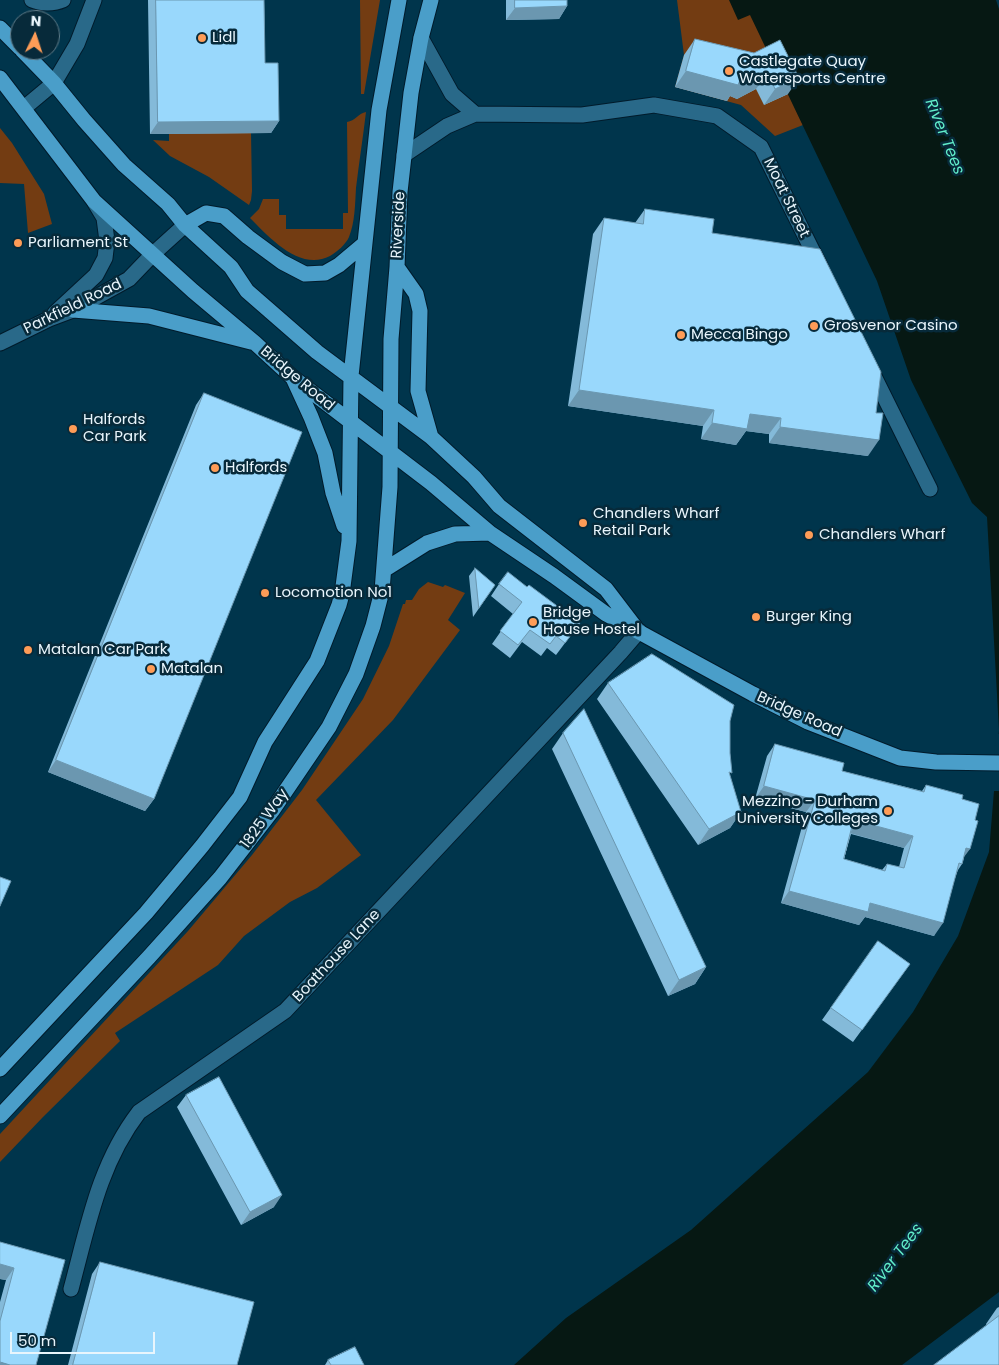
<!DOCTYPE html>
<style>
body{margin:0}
#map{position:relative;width:999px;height:1365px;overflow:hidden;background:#00354c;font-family:Poppins,sans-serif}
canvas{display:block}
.north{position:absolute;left:10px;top:10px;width:50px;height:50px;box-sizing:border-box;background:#072a3a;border:1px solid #617b88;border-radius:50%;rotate:4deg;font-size:14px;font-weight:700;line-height:20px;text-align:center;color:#e8f5fc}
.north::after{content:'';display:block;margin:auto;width:18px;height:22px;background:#fe9c57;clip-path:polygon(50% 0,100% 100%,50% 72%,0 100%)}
.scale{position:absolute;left:10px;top:1332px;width:145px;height:22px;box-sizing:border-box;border:2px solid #e8f5fc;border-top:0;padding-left:6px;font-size:15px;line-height:18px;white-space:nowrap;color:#e8f5fc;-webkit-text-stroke:4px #072a3a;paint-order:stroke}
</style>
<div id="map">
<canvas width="999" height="1365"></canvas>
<div class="north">N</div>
<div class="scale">50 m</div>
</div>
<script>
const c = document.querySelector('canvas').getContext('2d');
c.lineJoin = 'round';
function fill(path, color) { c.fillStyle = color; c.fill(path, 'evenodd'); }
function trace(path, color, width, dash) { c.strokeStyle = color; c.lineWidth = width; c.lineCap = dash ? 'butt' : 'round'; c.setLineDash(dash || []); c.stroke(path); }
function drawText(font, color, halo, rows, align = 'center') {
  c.font = font + ' Poppins,sans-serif'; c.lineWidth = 5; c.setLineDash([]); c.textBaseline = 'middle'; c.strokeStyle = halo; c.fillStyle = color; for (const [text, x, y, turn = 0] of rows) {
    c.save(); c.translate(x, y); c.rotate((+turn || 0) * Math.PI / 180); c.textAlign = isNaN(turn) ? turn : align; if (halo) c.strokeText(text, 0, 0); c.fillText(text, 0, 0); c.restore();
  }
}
fill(new Path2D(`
 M360,0h20l-16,94h-3z
 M677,0h68l58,125 -28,11 -34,-31 -66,-18 9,-32z
 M366,112c-3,25 -7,51 -10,76 -1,17 -1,34 -7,49 -3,7 -12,15 -19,19 -30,16 -61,-19 -80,-38l9,-9 4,-10h16v16h7v14h57v-16h5l-1,-91c8,-1 12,-9 19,-10z
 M0,128l12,15 32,51 8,30 -24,9 -4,-49 -24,-1z
 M251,132l1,59 -1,9 -2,5 -40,-28 -39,-21 -17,-16 16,1v-7z
 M428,582l15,5 2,-2 20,8 -17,27 12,10 -67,90 -77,80 45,55 -44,33 -27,14 -46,34 -26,29 -103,68 5,8 -77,76 -43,45v-28l188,-203 64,-76 50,-65 61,-91 26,-53 14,-42h2l1,-4h6l7,-11z`), '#733c12');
fill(new Path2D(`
 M729,0h267l3,9v721l-12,-213 -15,-14 -61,-123 -34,-99 -127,-266 -12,5z
 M999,730v562l-97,73h-388l52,-47 125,-88 177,-158 45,-60 45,-76 31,-84z`), '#061813');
fill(new Path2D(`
 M996,734h3v57h-8z`), '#00354c');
const street = new Path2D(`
 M32,0c9,4 22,4 31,0
 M421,38l31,56 23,20
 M24,108l30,-25 23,-39 17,-44
 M404,155l43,-29 28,-12 107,1 72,-10 63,11 44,31 59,119
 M871,370l59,119
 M71,1289c17,-63 28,-125 68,-177l146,-101 336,-359 18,-21`);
const secondary = new Path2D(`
 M55,313l41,-38 9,-17 2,-17 -3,-23 -9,-15
 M0,343l49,-24 24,-9 56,-31 24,-25 32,-29`);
const primary = new Path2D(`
 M0,28l20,20
 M22,50l32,33 30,37 40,45 44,39 17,21 46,42 16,24 70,61 114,85 43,40 25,29 107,83 29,38
 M0,78l94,123 99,90 62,52 37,34 139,106 59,50 64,43 52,38 147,80 55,28 92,36 36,4 63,1
 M185,225l21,-12 18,3 24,21 34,25 23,12 20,-1 14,-8 25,-21
 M397,267l19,27 4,17 -2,80 13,46
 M73,310l76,6 102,26
 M294,380l17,37 14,36 8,40 11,33
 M384,570l43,-27 28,-9 35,-1
 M0,1069l146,-156 56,-67 38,-49 25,-55 52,-81 22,-56 3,-11 7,-53 2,-165 28,-266 20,-110
 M0,1116l149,-159 71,-79 52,-67 57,-84 27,-53 17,-48 9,-35 8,-104 1,-148 6,-72 3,-75 11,-99 10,-55 10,-38`);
trace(street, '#001b2b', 17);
trace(secondary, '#001b2b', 17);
trace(primary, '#001b2b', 17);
trace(street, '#296989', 15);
trace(secondary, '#296989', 15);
trace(primary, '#4a9ec9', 15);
fill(new Path2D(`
 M148,0h116l1,63 14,58 -8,12 -121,1z
 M506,0h61v6l-8,13 -53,1z
 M695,39l59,14 34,41 -24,11 -8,-16 -19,10 -7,-3 -3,5 -52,-14 9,-32z
 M645,209l67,24 156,223 -99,-13v-9l-23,-3 -10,14 -35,-6 2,-13 -135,-20 25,-172 11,-16 31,5z
 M204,393l-50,406 -9,12 -97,-39 148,-367z
 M475,568l20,17 -22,32 -4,-41z
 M499,584l72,51 -15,20 -9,-7 -6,8 -19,-14 -12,16 -18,-14 21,-30 -22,-18z
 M608,683l122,38v55l11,36 -11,16 -32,17 -101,-146z
 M563,733l143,234 -11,17 -27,12 -116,-247z
 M775,744l67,27 80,20 4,-6 36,14 2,59 -2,6 -4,6 -24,66 -69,-19 -6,8 -78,-22 25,-91 -51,-13 12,-43zM851,834l53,14 -5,19 -12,-3 -5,6 -38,-11z
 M878,941l32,23 -57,78 -31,-22z
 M186,1095l88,112 -33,18 -64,-118z
 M0,1242l65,18 -65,105v-63l6,-22 -6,-1z
 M100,1262l137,103h-169l24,-91z
 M999,1307v58l-13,-41 11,-16z
 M328,1360l36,5h-39z`), '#84bad9');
fill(new Path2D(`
 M567,6l-8,13 -53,1 9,-12z
 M686,71l82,2 -12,16 -19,10 -7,-3 -3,5 -52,-14z
 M799,78l-11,16 -24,11 11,-16z
 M279,121l-8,12 -121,1 8,-12z
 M579,390l135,20 -11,16 -135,-20z
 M750,414l31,4 -12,16 -23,-3 -10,14 -35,-6 11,-16z
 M780,427l99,13 -11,16 -99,-13z
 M56,760l98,39 -9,12 -97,-39z
 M764,786l51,14 -9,12 -51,-13z
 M741,812l-11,16 -32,17 11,-16z
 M854,820l59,16 -9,12 -58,-16z
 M966,848l4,1 -9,12z
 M789,891l81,12 73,20 -9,13 -69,-19 -6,8 -78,-22z
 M706,967l-11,17 -27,12 11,-16z
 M282,1195l-8,12 -33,18 9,-13z
 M0,1264l14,4 -8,12 -6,-1z
 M0,1362l10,3h-10z`), '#6b97b0');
const building = new Path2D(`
 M156,0h108l1,63h13l1,58 -121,1z
 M515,0h52v6l-52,2z
 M695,39l59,14 26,-13 19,38 -24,11 -7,-16 -19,10 -9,-3 -2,5 -52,-14z
 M645,209l69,10 -2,14 108,16 61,123 -5,41h7l-4,27 -99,-13 1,-9 -31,-4 -3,15 -35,-6 2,-13 -135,-20 25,-172 39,6z
 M204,393l98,39 -148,367 -98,-39z
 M475,568l20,17 -16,23z
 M508,572l19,15 2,-2 51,38 -15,20 -9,-7 -6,8 -20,-14 -12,15 -18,-14 22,-29 -23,-18z
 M652,654l82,51 -4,16v32l2,20 -3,-1 12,40 -32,17 -101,-146z
 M584,709l122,258 -27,13 -116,-247z
 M775,744l69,19 -2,8 82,21 2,-7 37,10 -1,4 17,5 -4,16 3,1 -8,28 -4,-1 -4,16 -3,-1 -16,60 -73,-20 -2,9 -79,-21 26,-91 -51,-14zM854,820l59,16 -9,32 -17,-4 -2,7 -41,-12z
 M0,877l11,4 -11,25z
 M878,941l32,23 -48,66 -31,-22z
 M219,1077l63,118 -32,17 -64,-117z
 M0,1242l65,18 -29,105h-26l-10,-3v-41l14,-53 -14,-4z
 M100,1262l154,40 -17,63h-164z
 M999,1316v49h-65z
 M355,1347l9,18h-33l-3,-5z`);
fill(building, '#99d8fc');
trace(building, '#6b97b0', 1);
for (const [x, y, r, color] of [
 [202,38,5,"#fe9c57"],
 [729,71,5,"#fe9c57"],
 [18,243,5,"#fe9c57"],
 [814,326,5,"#fe9c57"],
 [681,335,5,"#fe9c57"],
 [73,429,5,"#fe9c57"],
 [215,468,5,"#fe9c57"],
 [583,523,5,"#fe9c57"],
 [809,535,5,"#fe9c57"],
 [265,593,5,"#fe9c57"],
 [756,617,5,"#fe9c57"],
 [533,622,5,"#fe9c57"],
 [28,650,5,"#fe9c57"],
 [151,669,5,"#fe9c57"],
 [888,811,5,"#fe9c57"]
]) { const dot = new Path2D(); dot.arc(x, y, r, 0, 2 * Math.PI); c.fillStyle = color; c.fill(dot); trace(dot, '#072a3a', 2); }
drawText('15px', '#e8f5fc', '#072a3a', [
 ["Lidl",212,38],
 ["Castlegate Quay",739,62],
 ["Watersports Centre",739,79],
 ["Parliament St",28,243],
 ["Grosvenor Casino",824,326],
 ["Mecca Bingo",691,335],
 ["Halfords",83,420],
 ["Car Park",83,437],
 ["Halfords",225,468],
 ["Chandlers Wharf",593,514],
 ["Retail Park",593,531],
 ["Chandlers Wharf",819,535],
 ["Locomotion No1",275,593],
 ["Bridge",543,613],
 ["House Hostel",543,630],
 ["Burger King",766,617],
 ["Matalan Car Park",38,650],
 ["Matalan",161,669],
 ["Mezzino - Durham",878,802,"right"],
 ["University Colleges",878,819,"right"]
], 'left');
drawText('15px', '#e8f5fc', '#072a3a', [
 ["Moat Street",786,198,64],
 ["Riverside",399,225,-87],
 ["Parkfield Road",73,307,-26],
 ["Bridge Road",297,379,40],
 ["Bridge Road",799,715,24],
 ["1825 Way",265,819,-54],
 ["Boathouse Lane",337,956,-47]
]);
drawText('italic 16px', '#61edca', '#072a3a', [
 ["River Tees",944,137,68],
 ["River Tees",896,1258,-53]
]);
</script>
